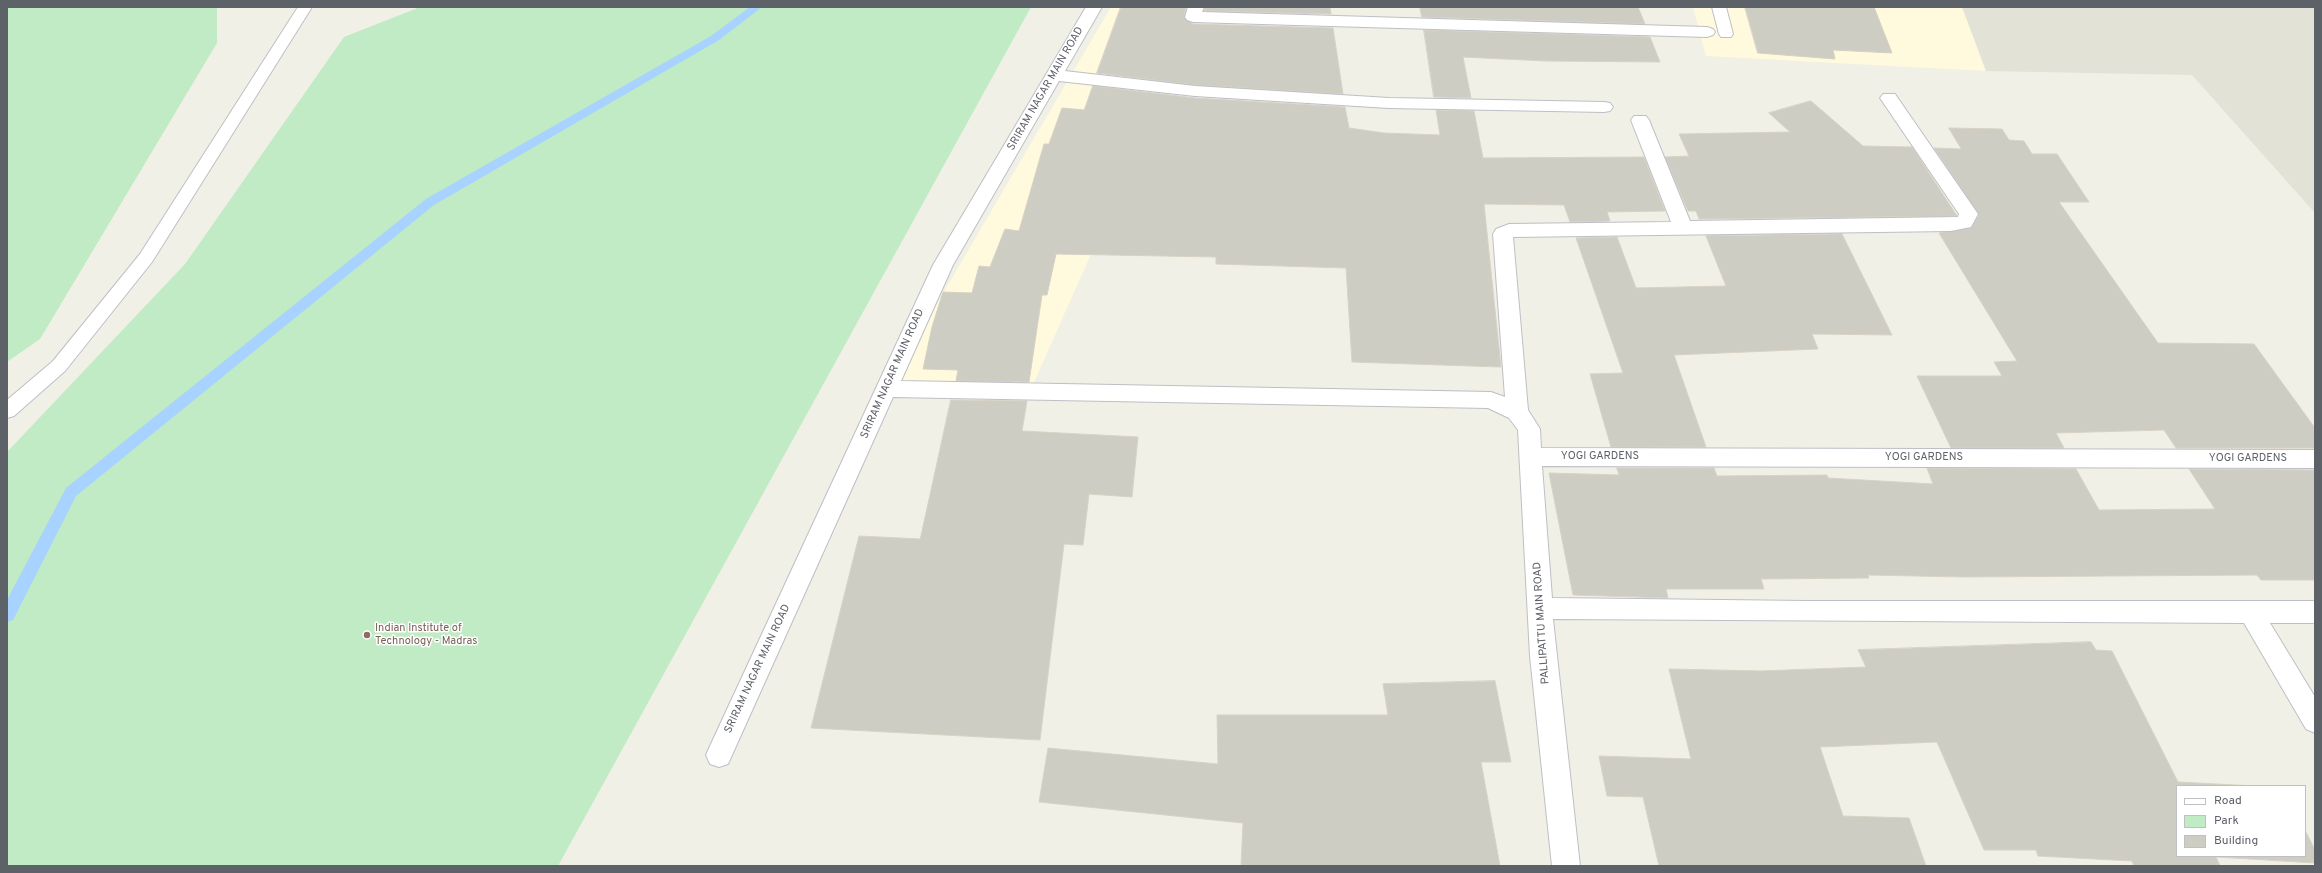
<!DOCTYPE html>
<style>
body{margin:0}
#map{position:relative;width:2322px;height:873px;overflow:hidden;background:#f1f0e6;font-family:Overpass,sans-serif}
canvas{display:block}
.frame{position:absolute;inset:0;border:8px solid #5d6168;pointer-events:none}
.legend{position:absolute;left:2176px;top:785px;width:130px;height:72px;box-sizing:border-box;background:#fff;border:1px solid #bec0c3;margin:0;padding:5px 7px;list-style:none;font-size:12px;color:#5d6168}
.legend li{display:flex;align-items:center;gap:8px;height:20px}
.legend b{width:20px;border:1px solid #bec0c3}
</style>
<div id="map">
<canvas width="2322" height="873"></canvas>
<div class="frame"></div>
<ul class="legend">
<li><b style="height:5px;background:#fff"></b>Road</li>
<li><b style="height:11px;background:#c0ebc4"></b>Park</li>
<li><b style="height:11px;background:#cecdc4"></b>Building</li>
</ul>
</div>
<script>
const c = document.querySelector('canvas').getContext('2d');
c.lineJoin = 'round';
function fill(path, color) { c.fillStyle = color; c.fill(path, 'evenodd'); }
function trace(path, color, width, dash) { c.strokeStyle = color; c.lineWidth = width; c.lineCap = dash ? 'butt' : 'round'; c.setLineDash(dash || []); c.stroke(path); }
function drawText(font, color, halo, rows, align = 'center') {
  c.font = font + ' Overpass,sans-serif'; c.lineWidth = 3; c.setLineDash([]); c.textBaseline = 'middle'; c.strokeStyle = halo; c.fillStyle = color; for (const [text, x, y, turn = 0] of rows) {
    c.save(); c.translate(x, y); c.rotate((+turn || 0) * Math.PI / 180); c.textAlign = isNaN(turn) ? turn : align; if (halo) c.strokeText(text, 0, 0); c.fillText(text, 0, 0); c.restore();
  }
}
fill(new Path2D(`
 M1111,7h90l-171,384 -143,-2z
 M1693,7h269l24,64 -280,-15z`), '#fffadd');
fill(new Path2D(`
 M1962,7h353v206l-123,-138 -206,-4z`), '#e3e2d6');
fill(new Path2D(`
 M7,7h210v36l-177,296 -33,23z
 M420,7h611l-473,859h-551v-414l178,-188 159,-227z`), '#c0ebc4');
fill(new Path2D(`
 M750,7h12l-43,33 -285,165 -358,291 -63,124 -6,2v-22l59,-112 360,-289 285,-163z`), '#a8d2ff');
const building = new Path2D(`
 M1121,7h65l-2,11 9,6 140,4 10,66 -148,-9 -98,-12z
 M1205,7h125l1,7 -127,-3z
 M1420,7h218l7,17 -223,-7z
 M1745,7h129l18,46 -59,-3 2,9 -77,-6z
 M1424,30l226,7 10,25 -114,-1 -83,-4 8,41 -37,-1z
 M1093,86l102,12 150,9 4,21 35,5 56,2 -4,-25 38,1 9,47 161,-1 21,54 -58,1 3,9 -40,1 -6,-17 -80,-1 17,163 -149,-5 -6,-94 -130,-4v-7l-160,-3 -9,41h-5l-13,87 -73,-1 2,-11 -35,-1 9,-42 11,-35 29,1 7,-27 11,1 15,-38 14,2 25,-87h5l13,-36 22,2z
 M1811,101l52,45 49,1 45,69 -258,3 -3,-8h-8l-23,-54 24,-1 -10,-22 111,-2 -21,-19z
 M1949,128l53,1 7,11 15,1 8,13h25l32,48h-30l99,141 96,1 61,84v20h-139l-12,-18 -108,3 8,15h-113l-34,-72h85l-8,-14 23,-1 -78,-128 32,-5 8,-13 -45,-67 27,1z
 M1842,234l50,101 -80,-1 6,15 -144,6 32,92h-95l-21,-73 33,-1 -47,-135 41,-1 19,51 90,-2 -20,-50z
 M951,400l76,1 -5,30 116,6 -6,60 -43,-3 -6,51 -19,-1 -24,196 -229,-12 48,-192 61,3z
 M1617,468h97l3,8 110,-1 1,3 105,6 -6,-16 149,1 23,41 116,-1 -26,-40 126,1v110h-54l-4,-5 -293,2 -96,-2 1,3 -108,1 3,10h-98l2,9 -95,-3 -24,-122 70,2z
 M2091,642l5,8 16,1 66,131 77,4h-78v70h128v-26l10,20v13l-99,-6 4,9h-86l-2,-5 -94,-5 -2,-6h-52l-47,-108 -117,5 23,69 66,2 17,48h-267l-16,-69 -36,-1 -8,-40 92,3 -22,-90 92,2 105,-4 -8,-17z
 M1495,681l16,81h-30l19,104h-259l2,-43 -204,-21 9,-54 170,16 -1,-49h171l-5,-31z`);
fill(building, '#cecdc4');
trace(building, '#d7d2c3', 1);
const service = new Path2D(`
 M298,7h14l-160,255 -87,109 -51,45 -7,2v-18l46,-39 87,-107z
 M1712,7h14l7,27 -2,3h-10l-2,-3z`);
const minor = new Path2D(`
 M1086,7h16l-37,64 130,15 194,12 215,4 6,1 3,4 -3,4 -6,1 -215,-4 -194,-12 -136,-15 -106,184 -52,116 590,11 14,5 -12,-163 3,-5 13,-5 162,-2 -40,-102 3,-4h12l3,4 41,101 268,-4 1,-3 -79,-116 3,-4h12l83,120 -7,13 -20,4 -438,6 15,173 12,19 1,19 774,2v18l-773,-2 10,132 255,3h508v22h-45l45,74v36l-9,-4 -62,-106 -691,-4 27,247h-28l-22,-210 -12,-226 -9,-12 -21,-10 -595,-11 -165,367 -9,3 -9,-3 -4,-9 4,-9 223,-481z
 M1188,7h16l-2,5 505,15 6,2 2,3 -2,3 -6,2 -514,-15 -6,-2 -2,-3z`);
trace(service, '#bdbfc6', 2);
trace(minor, '#bdbfc6', 2);
fill(service, '#fff');
fill(minor, '#fff');
for (const [x, y, r, color] of [
 [367,635,4,"#8d6e63"]
]) { const dot = new Path2D(); dot.arc(x, y, r, 0, 2 * Math.PI); c.fillStyle = color; c.fill(dot); trace(dot, '#fff', 1.5); }
drawText('11px', '#5d6168', '#fff', [
 ["SRIRAM NAGAR MAIN ROAD",1046,89,-60],
 ["SRIRAM NAGAR MAIN ROAD",893,374,-66],
 ["YOGI GARDENS",1600,457],
 ["YOGI GARDENS",1924,458],
 ["YOGI GARDENS",2248,459],
 ["PALLIPATTU MAIN ROAD",1542,623,-94],
 ["SRIRAM NAGAR MAIN ROAD",758,669,-65]
]);
drawText('11px', '#785e54', '#fff', [
 ["Indian Institute of",375,629],
 ["Technology - Madras",375,642]
], 'left');
</script>
